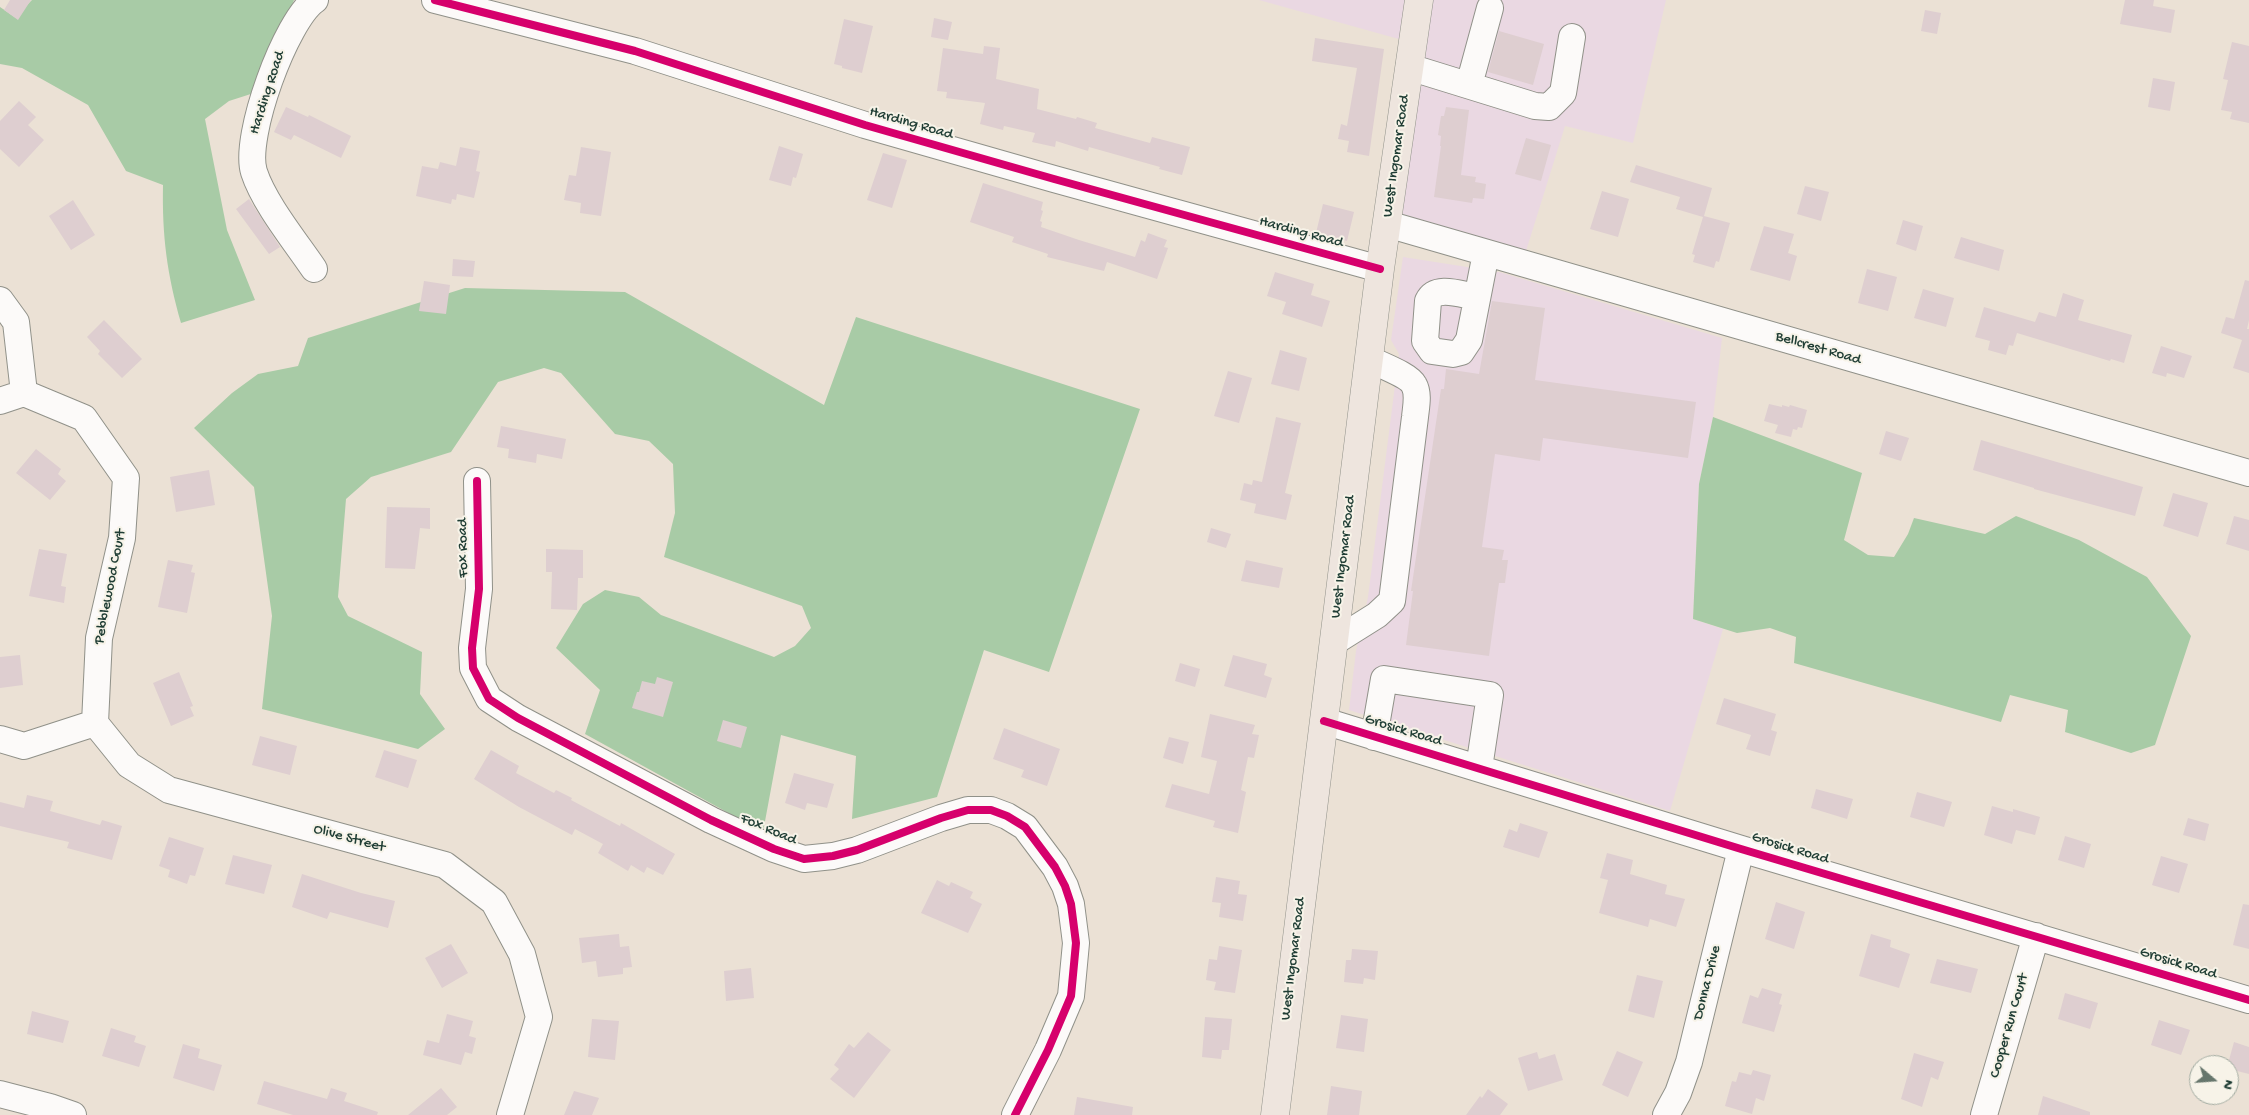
<!DOCTYPE html>
<style>
body{margin:0}
#map{position:relative;width:2249px;height:1115px;overflow:hidden;background:#ebe1d5;font-family:"Gochi Hand",sans-serif}
canvas{display:block}
.north{position:absolute;left:2189px;top:1055px;width:50px;height:50px;box-sizing:border-box;background:#f7f3e8;border:1px solid #a1aaa0;border-radius:50%;rotate:108deg;font-size:14px;font-weight:700;line-height:20px;text-align:center;color:#1f3d34}
.north::after{content:'';display:block;margin:auto;width:18px;height:22px;background:#66766c;clip-path:polygon(50% 0,100% 100%,50% 72%,0 100%)}
</style>
<div id="map">
<canvas width="2249" height="1115"></canvas>
<div class="north">N</div>
</div>
<script>
const c = document.querySelector('canvas').getContext('2d');
c.lineJoin = 'round';
function fill(path, color) { c.fillStyle = color; c.fill(path, 'evenodd'); }
function trace(path, color, width, dash) { c.strokeStyle = color; c.lineWidth = width; c.lineCap = dash ? 'butt' : 'round'; c.setLineDash(dash || []); c.stroke(path); }
function drawText(font, color, halo, rows, align = 'center') {
  c.font = font + ' "Gochi Hand",sans-serif'; c.lineWidth = 4; c.setLineDash([]); c.textBaseline = 'middle'; c.strokeStyle = halo; c.fillStyle = color; for (const [text, x, y, turn = 0] of rows) {
    c.save(); c.translate(x, y); c.rotate((+turn || 0) * Math.PI / 180); c.textAlign = isNaN(turn) ? turn : align; if (halo) c.strokeText(text, 0, 0); c.fillText(text, 0, 0); c.restore();
  }
}
fill(new Path2D(`
 M1259,0h160l-6,43z
 M1432,0h234l-33,143 -68,-17 -39,125 -124,-37z
 M1403,257l96,15 223,66 -9,79 -14,67 -6,135 30,10 -53,182 -321,-101 7,-59 12,-54 31,-243 -8,-14z`), '#ead8e2');
fill(new Path2D(`
 M32,0h262l-37,92 -28,9 -24,18 22,111 28,70 -74,23c-14,-49 -19,-87 -18,-138l-37,-14 -38,-66 -66,-37 -22,-4v-57l15,10z
 M465,288l160,4 199,113 32,-88 284,92 -91,263 -65,-22 -47,147 -85,22 4,-63 -75,-21 -18,97 -178,-98 15,-44 -44,-42 27,-44 22,-14 34,7 22,18 113,42 21,-11 16,-18 -9,-22 -138,-49 11,-44 -2,-49 -24,-23 -34,-7 -54,-61 -17,-5 -46,14 -47,70 -80,25 -25,22 -8,98 10,19 74,36 -2,42 25,35 -27,20 -156,-40 10,-93 -18,-129 -60,-59 38,-35 26,-19 40,-8 10,-28z
 M1713,417l149,56 -18,67 24,15 26,2 14,-23 6,-16 71,16 31,-18 63,24 68,37 44,59 -36,109 -24,8 -66,-21 3,-22 -58,-15 -9,27 -207,-59 2,-26 -26,-9 -33,5 -44,-14 6,-135z`), '#a8cba6');
fill(new Path2D(`
 M10,0h21l-13,20 -14,-10z
 M2125,0h29l-1,6 22,4 -4,23 -51,-9z
 M1925,10l16,3 -4,21 -16,-3z
 M934,18l18,4 -4,18 -17,-3z
 M844,19l29,7 -11,47 -20,-5v-2l-8,-2z
 M1499,31l45,13 -11,41 -45,-13z
 M1315,38l69,11 -15,107 -22,-4 2,-11 -11,-2 3,-15 6,2 10,-58 -45,-7z
 M2232,42l17,4v77l-19,-4 2,-7 -11,-2 7,-30 -5,-1z
 M984,46l16,2 -4,31 43,10 -2,20 39,10 1,-2 20,6 -2,5 55,15 2,-6 38,10 -8,28 -23,-6 1,-2 -71,-20 -1,4 -32,-10 -1,6 -23,-5 3,-9 -31,-7 -1,4 -23,-6 5,-21 -39,-5 1,-6 -10,-1 6,-43 40,6z
 M2153,78l22,4 -5,29 -22,-4z
 M19,101l17,16 -8,8 16,15 -25,27 -19,-18v-28z
 M286,107l22,10 1,-2 42,21 -10,22 -47,-23 -3,5 -17,-8z
 M1446,107l23,3 -8,65 15,2 -1,5 11,2 -2,15 -11,-1 -1,5 -38,-6 7,-51h-1l1,-10 -3,-1 3,-19h3z
 M1526,138l25,7 -10,36 -26,-7z
 M779,146l24,8 -7,24 -3,-1 -2,9 -22,-6z
 M460,147l20,4 -4,20 4,1 -6,26 -17,-4 -1,6 -4,-1 -1,5 -35,-8 6,-30 16,3 2,-7 16,4z
 M581,147l30,5 -10,64 -21,-3 1,-10 -17,-3 5,-25 7,1z
 M883,153l24,7 -15,48 -25,-8z
 M1636,165l76,23 -8,28 26,7 -11,39 -3,-1 -2,7 -21,-6 2,-7 -3,-1 11,-37 -27,-8 4,-12 -50,-15z
 M983,183l60,19 -2,8 2,1 -3,10 2,1 -1,5 38,13 56,17 6,-17 4,2 3,-9 19,7 -3,7 4,1 -11,31 -50,-17 -3,9 -57,-14 1,-3 -36,-12 2,-5 -44,-15z
 M1805,186l24,6 -8,29 -24,-7z
 M1602,191l27,8 -11,38 -28,-8z
 M249,199l31,48 -11,7 -33,-45z
 M73,200l22,35 -24,15 -22,-34z
 M1323,204l31,8 -7,29 -31,-8z
 M1903,220l20,6 -7,25 -20,-7z
 M1764,226l30,8 -6,19 9,3 -7,25 -40,-11z
 M1961,237l43,13 -5,21 -45,-13z
 M453,259l22,2 -2,16 -21,-1z
 M1867,269l30,8 -9,34 -30,-8z
 M1275,272l39,12 -3,11 19,6 -8,26 -40,-13 4,-12 -19,-6z
 M2245,280l4,1v39l-2,9h2v44l-16,-5 9,-28 -21,-7 5,-16 8,2z
 M424,281l26,4 -4,29 -27,-3z
 M1923,289l31,9 -8,29 -32,-9z
 M2063,293l21,7 -6,20 54,15 -8,28 -13,-4 -1,2 -93,-28 -4,13 -4,-1 -3,10 -18,-5 2,-9 -15,-4 9,-30 51,15 4,-10 17,5z
 M1492,301l53,7 -10,72 161,22 -8,56 -145,-20 -3,23 -45,-7 -13,93 22,3 -2,10h6l-3,23h-6l-10,73 -83,-11 7,-54h-2l30,-202h3l2,-20 33,5z
 M104,320l38,39 -20,19 -24,-24 2,-3 -13,-14z
 M2161,346l31,10 -8,22 -17,-5 -1,4 -14,-4z
 M1280,350l27,8 -8,33 -28,-7z
 M1228,371l24,7 -13,45 -25,-7z
 M1769,404l13,3v-2l7,2 1,-2 17,5 -5,18 -4,-1 -1,3 -4,-1 -2,8 -16,-4 3,-8 -14,-4z
 M1276,417l25,6 -16,70 7,2 -6,25 -32,-7 2,-9 -16,-4 4,-17 8,2 1,-5 9,2z
 M501,426l65,13 -4,20 -25,-5 -1,9 -28,-5 1,-9 -12,-2z
 M1886,431l23,7 -8,23 -22,-7z
 M1981,440l162,47 -8,29 -101,-27v-1l-61,-18z
 M36,449l25,20 -3,5 8,7 -16,19 -34,-27z
 M209,470l6,35 -39,7 -6,-35z
 M2173,493l35,10 -10,34 -35,-11z
 M387,507l43,1v21l-10,-1 -5,41 -30,-1z
 M2234,516l15,4v31l-23,-7z
 M1211,528l20,6 -5,14 -19,-6z
 M39,549l28,5 -6,32 5,1 -2,16 -35,-7z
 M546,549l37,1v28h-5l-1,32 -26,-1 1,-37h-6z
 M168,560l25,5 -2,7 4,1 -8,40 -29,-6z
 M1246,560l37,8 -4,20 -38,-7z
 M20,655l3,30 -23,3v-31z
 M1233,655l34,9 -3,11 8,3 -6,20 -42,-12z
 M1180,663l20,6 -5,18 -20,-6z
 M179,672l14,34 -3,1 4,9 -23,10 -18,-43z
 M657,677l16,5 -10,35 -31,-9 5,-16h2l3,-11 13,3z
 M1724,698l52,16 -5,16 6,2 -7,24 -24,-7 5,-14 -35,-11z
 M1210,714l45,11 -3,9 7,1 -5,23 -6,-1 -7,33 5,2 -8,41 -25,-6 2,-6 -50,-14 7,-23 37,10 8,-33 -16,-4z
 M723,720l24,7 -6,21 -24,-7z
 M1004,728l56,21 -13,37 -26,-9 3,-7 -31,-11z
 M260,736l37,10 -7,29 -38,-10z
 M1169,737l20,5 -6,22 -20,-6z
 M384,750l33,10 -9,28 -33,-11z
 M491,750l28,16 -3,7 38,20 2,-3 16,8 -1,2 49,26 1,-3 54,31 -12,21 -16,-8 -3,6 -13,-8 -3,6 -30,-18 5,-9 -28,-15 -3,6 -53,-28 -45,-28z
 M794,773l40,11 -7,24 -20,-5 -2,7 -20,-7z
 M1816,789l37,10 -6,20 -36,-11z
 M1917,792l35,10 -8,25 -34,-10z
 M27,795l26,6 -3,10 50,14 2,-5 20,6 -10,34 -45,-12 2,-6 -69,-16v-24l24,6z
 M1992,806l21,6v-3l27,8 -5,18 -19,-5 -4,14 -28,-9z
 M2188,818l21,6 -4,17 -22,-6z
 M1520,823l28,9 -9,26 -36,-11 6,-18 8,3z
 M2065,836l26,8 -7,24 -26,-8z
 M169,837l35,11 -9,28 -5,-1 -3,9 -19,-7 2,-7 -11,-4z
 M1607,853l26,7 -3,14 37,11 -2,9 20,5 -9,28 -26,-8 -2,8 -49,-14 9,-33 -8,-2z
 M233,855l39,10 -8,29 -39,-10z
 M2161,856l27,8 -9,29 -27,-8z
 M302,874l59,19 34,8 -7,27 -58,-16 -3,7 -35,-12z
 M1216,877l24,4 -2,13 9,1 -4,26 -24,-4 2,-14 -9,-1z
 M937,880l12,6 2,-4 22,10 -3,6 12,6 -14,29 -47,-20z
 M1776,902l29,10 -11,37 -29,-10z
 M2243,904l6,1v44l-16,-4z
 M619,934l1,13 9,-1 3,21 -9,1v6l-25,3 -2,-16 -14,2 -3,-25z
 M1871,934l20,6 -1,7 20,7 -11,34 -40,-12z
 M451,944l17,29 -26,15 -17,-30z
 M1219,946l23,4 -7,43 -21,-3 2,-8 -10,-2 3,-21 8,1z
 M1352,949l26,2 -3,29 -11,-2 -1,6 -19,-2 2,-22h5z
 M1937,959l41,10 -7,24 -41,-10z
 M751,968l3,30 -28,3 -2,-30z
 M1637,975l26,6 -9,37 -26,-7z
 M1762,988l20,6 -3,10 3,1 -8,27 -32,-9 8,-28 8,3z
 M2065,993l33,10 -8,26 -32,-10z
 M32,1011l37,10 -6,22 -36,-9z
 M447,1014l26,7 -4,15 7,2 -4,16 -7,-2 -4,13 -38,-10 4,-15 12,3z
 M1341,1015l27,4 -4,33 -28,-4z
 M1205,1017l27,2 -3,31h-7l-1,9 -19,-2z
 M592,1019l27,2 -4,39 -27,-3z
 M2159,1020l31,10 -9,25 -30,-10z
 M111,1028l25,8 -2,6 12,4 -7,21 -37,-11z
 M868,1032l23,18 -37,48 -24,-19 9,-10 -5,-4 15,-21 5,4z
 M2234,1042l15,5v27l-20,-5v-9z
 M183,1044l17,5 -2,9 24,7 -8,26 -41,-13z
 M1617,1051l26,11 -15,35 -26,-12z
 M1537,1052l2,7 16,-5 8,26 -35,11 -10,-33z
 M1914,1053l30,9 -6,18 -7,-3 -9,30 -21,-8z
 M1753,1070l18,5 -7,26 -8,-3 -4,16 -27,-8 7,-25 4,1 3,-10 12,3z
 M264,1081l63,18 4,-11 16,5 -3,8 34,11 -1,3h-84l-36,-11z
 M1331,1086l31,5 -3,24h-32z
 M441,1088l16,19 -10,8h-39z
 M1488,1089l20,15 -8,11h-34l14,-19 2,2z
 M574,1091l25,7 -7,17h-28z
 M2043,1096l47,16v3h-52z
 M1077,1097l56,10 -1,8h-58z`), '#deced0');
const minor = new Path2D(`
 M435,0l200,51 230,74 189,54 326,90
 M1409,67l126,39 14,1 14,-14 9,-56
 M1469,85l21,-77
 M1387,224l862,249
 M314,269c-19,-28 -50,-66 -60,-97 -11,-35 32,-152 61,-172
 M1477,297c-15,-2 -41,-13 -49,4l-3,40 7,10 21,3 8,-2 8,-12 17,-87
 M0,300l16,22 8,71 60,25 42,60 -4,60 -23,100 -4,85
 M0,401l24,-8
 M477,481l2,108 -7,59 1,20 16,31 29,19 193,102 63,29 30,10 29,-3 24,-6 84,-32 27,-8h23l16,6 18,11 30,40 10,19 6,18 5,39 -5,53 -23,54 -33,65
 M1334,642l43,-27 15,-14 23,-184c1,-10 4,-23 -1,-32 -5,-10 -34,-20 -45,-26
 M1324,721l417,128 508,151
 M1374,737l10,-58 106,16 -11,73
 M0,739l24,7 71,-23 34,42 40,25 276,75 49,37 28,52 17,63 -29,98
 M0,1094l50,13 23,8
 M1666,1115l12,-22 11,-31 52,-213
 M1984,1115l52,-179`);
const major = new Path2D(`
 M1275,1115l105,-846 39,-269`);
trace(minor, '#909189', 28);
trace(major, '#909189', 29);
trace(minor, '#fcfaf9', 26);
trace(major, '#eee5de', 28);
trace(new Path2D(`
 M435,0l200,51 230,74 189,54 326,90
 M477,481l2,108 -7,59 1,20 16,31 29,19 193,102 63,29 30,10 29,-3 24,-6 84,-32 27,-8h23l16,6 18,11 30,40 10,19 6,18 5,39 -5,53 -23,54 -33,65
 M1324,721l417,128 508,151`), '#d6006c', 8);
drawText('15px', '#1f3d34', '#f7f3e8', [
 ["Harding Road",268,93,-72],
 ["Harding Road",911,124,16],
 ["West Ingomar Road",1397,156,-82],
 ["Harding Road",1301,233,15],
 ["Bellcrest Road",1818,349,16],
 ["Fox Road",464,548,-91],
 ["West Ingomar Road",1344,557,-83],
 ["Pebblewood Court",111,587,-79],
 ["Grosick Road",1403,731,17],
 ["Fox Road",768,830,23],
 ["Olive Street",349,839,15],
 ["Grosick Road",1790,849,17],
 ["West Ingomar Road",1294,959,-83],
 ["Grosick Road",2178,964,17],
 ["Donna Drive",1708,983,-76],
 ["Cooper Run Court",2010,1026,-74]
]);
</script>
